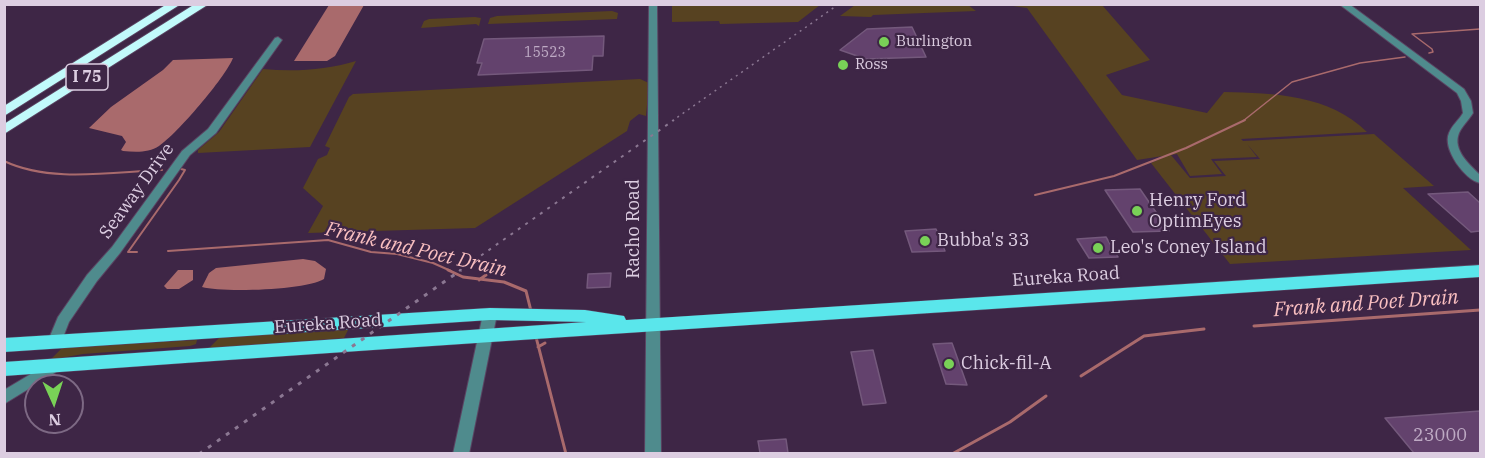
<!DOCTYPE html>
<style>
body{margin:0}
#map{position:relative;width:1485px;height:458px;overflow:hidden;background:#3e2646;font-family:"IBM Plex Serif",serif}
canvas{display:block}
.frame{position:absolute;inset:0;border:6px solid #dccde1;pointer-events:none}
.north{position:absolute;left:24px;top:374px;width:60px;height:60px;box-sizing:border-box;background:#3e2646;border:2px solid #7d6984;border-radius:50%;rotate:177deg;font-size:16px;font-weight:700;line-height:24px;text-align:center;color:#dccde1}
.north::after{content:'';display:block;margin:auto;width:21px;height:27px;background:#79d157;clip-path:polygon(50% 0,100% 100%,50% 72%,0 100%)}
</style>
<div id="map">
<canvas width="1485" height="458"></canvas>
<div class="frame"></div>
<div class="north">N</div>
</div>
<script>
const c = document.querySelector('canvas').getContext('2d');
c.lineJoin = 'round';
function fill(path, color) { c.fillStyle = color; c.fill(path, 'evenodd'); }
function trace(path, color, width, dash) { c.strokeStyle = color; c.lineWidth = width; c.lineCap = dash ? 'butt' : 'round'; c.setLineDash(dash || []); c.stroke(path); }
function drawText(font, color, halo, rows, align = 'center') {
  c.font = font + ' "IBM Plex Serif",serif'; c.lineWidth = 4.5; c.setLineDash([]); c.textBaseline = 'middle'; c.strokeStyle = halo; c.fillStyle = color; for (const [text, x, y, turn = 0] of rows) {
    c.save(); c.translate(x, y); c.rotate((+turn || 0) * Math.PI / 180); c.textAlign = isNaN(turn) ? turn : align; if (halo) c.strokeText(text, 0, 0); c.fillText(text, 0, 0); c.restore();
  }
}
fill(new Path2D(`
 M672,5v-1l148,1 -22,17 -78,2 -1,-3 -47,1z
 M855,5h113l8,6 -103,4 -2,2 -31,-1z
 M1006,5h96l48,55 -44,15 16,20 85,18 17,-21c50,1 106,3 143,40l-126,7 2,2 131,-7 60,52 -31,2 68,62 -241,14 -79,-101 18,-8 -32,5 -110,-152zM1247,144l13,15 -46,2 12,15 -36,2 -19,-23 6,-1 13,22 32,-2 -11,-15 46,-2z
 M612,11l6,2 -1,6 -129,5 2,-6 7,-2z
 M475,17l6,1 -2,8 -3,-2 -55,4 3,-7 5,-2z
 M356,61l-46,86 -112,6v-3l21,-18 44,-63c32,3 63,1 93,-8z
 M640,79l9,4 -3,33 -7,-2 -9,7 -3,10 -152,97 -167,5 15,-27 -20,-18 15,-29 9,-4 3,-7 -5,-2 24,-49 4,-3z
 M349,328l-5,10 -135,10 11,-11z
 M197,340l-1,4 -6,2 -107,8 -33,6 12,-12z`), '#574221');
fill(new Path2D(`
 M329,5h35l-29,51 -8,5h-33z
 M233,58c-8,20 -56,76 -74,88 -10,7 -24,6 -36,5l-2,-1 5,-8 -4,-6 -33,-8 22,-21 52,-37 10,-10z
 M303,259l12,2 11,8 -2,10c-17,11 -101,14 -122,8l7,-14 7,-5z
 M178,270h15v10l-14,9h-12l-3,-3z`), '#a96a6c');
trace(new Path2D(`
 M1429,53l4,-1 -1,-3 -20,-15 68,-5
 M1243,121l49,-39 68,-19 45,-6`), '#a96a6c', 1.5);
trace(new Path2D(`
 M4,161c46,22 107,11 158,9
 M1035,195l79,-19 72,-28 59,-28
 M168,251l160,-11 43,12 26,2 36,9 18,8
 M137,252h-9l51,-72 6,-10 -4,-1`), '#a96a6c', 2);
trace(new Path2D(`
 M448,270l15,7 41,5 22,9 5,20
 M479,280l7,-5
 M1254,326l226,-16
 M536,337l30,117
 M538,347l7,-4
 M1081,376l63,-40 60,-7
 M952,454l58,-32 36,-26`), '#a96a6c', 3);
const building = new Path2D(`
 M912,27l14,30 -60,2 -26,-9 27,-21z
 M604,36l-1,20h-10l-1,14 -114,5 4,-12h-5l7,-24z
 M1140,189l29,42 -36,1 -28,-42z
 M1468,192l12,11v28l-9,1 -43,-38z
 M936,229l9,22 -33,1 -7,-21z
 M1106,237l12,20 -29,1 -12,-19z
 M611,273l-1,14 -23,1 1,-14z
 M952,343l15,42 -21,-1 -13,-40z
 M873,350l13,53 -23,2 -12,-53z
 M1480,411v42h-66l-29,-35z
 M786,439l2,14h-28l-2,-12z`);
fill(building, '#63426d');
trace(building, '#74597c', 1.5);
const minor = new Path2D(`
 M649,4h8l4,450h-16z
 M1339,4h10l115,85 7,12 2,12c-4,7 -11,13 -14,20 -7,17 11,32 21,42v8c-15,-3 -38,-34 -31,-50 3,-8 10,-13 14,-20l-2,-12 -4,-8z
 M278,37l4,3 -66,93 -26,22 -70,98 -23,28 -28,41 -9,23 -5,1 -5,-1 -2,-4 10,-24 29,-42 25,-28 70,-96 26,-22 67,-91z
 M490,309l5,2 2,3 -28,140h-16l30,-140 2,-3z
 M56,359l5,2 2,4 -2,4 -57,35v-14z`);
const major = new Path2D(`
 M1480,265v12c-492,33 -984,63 -1476,99v-14l582,-40 -96,-2 -486,32v-14l486,-30 95,2 39,6 2,4z`);
const highway = new Path2D(`
 M167,4h14l-177,112v-10z
 M195,4h14l-205,130v-10z`);
trace(minor, '#5a4462', 2);
trace(major, '#5a4462', 1);
trace(highway, '#5a4462', 2);
fill(minor, '#4f8b8d');
fill(major, '#5ae6eb');
fill(highway, '#c2fafb');
trace(new Path2D(`
 M672,121l167,-117`), '#8b7792', 1.5, [2, 4.5]);
trace(new Path2D(`
 M459,271l215,-151`), '#8b7792', 2, [3, 6]);
trace(new Path2D(`
 M199,454l262,-184`), '#8b7792', 3, [4, 7]);
for (const [x, y, r, color] of [
 [884,42,6,"#79d157"],
 [843,65,6,"#79d157"],
 [1137,211,6,"#79d157"],
 [925,241,6,"#79d157"],
 [1098,248,6,"#79d157"],
 [949,364,6,"#79d157"]
]) { const dot = new Path2D(); dot.arc(x, y, r, 0, 2 * Math.PI); c.fillStyle = color; c.fill(dot); trace(dot, '#3e2646', 2); }
drawText('14px', '#beaac4', null, [
 ["15523",545,53]
]);
drawText('15px', '#dccde1', '#3e2646', [
 ["Burlington",896,42],
 ["Ross",855,65]
], 'left');
for (const [x, y, w] of [
 [87,77,42]
]) { const box = new Path2D(); box.roundRect(x - w / 2, y - 13, w, 26, 4.5); c.fillStyle = '#3e2646'; c.fill(box); trace(box, '#dccde1', 1.5); }
drawText('bold 16px', '#dccde1', null, [
 ["I 75",87,77]
]);
drawText('18px', '#dccde1', '#3e2646', [
 ["Seaway Drive",137,191,-54],
 ["Racho Road",634,229,-90],
 ["Eureka Road",1066,277,-4],
 ["Eureka Road",328,324,-4]
]);
drawText('18px', '#dccde1', '#3e2646', [
 ["Henry Ford",1149,201],
 ["OptimEyes",1149,222],
 ["Bubba's 33",937,241],
 ["Leo's Coney Island",1110,248],
 ["Chick-fil-A",961,364]
], 'left');
drawText('18px', '#beaac4', null, [
 ["23000",1440,436]
]);
drawText('italic 20px', '#f9bfc0', '#3e2646', [
 ["Frank and Poet Drain",416,250,13],
 ["Frank and Poet Drain",1366,304,-4]
]);
</script>
